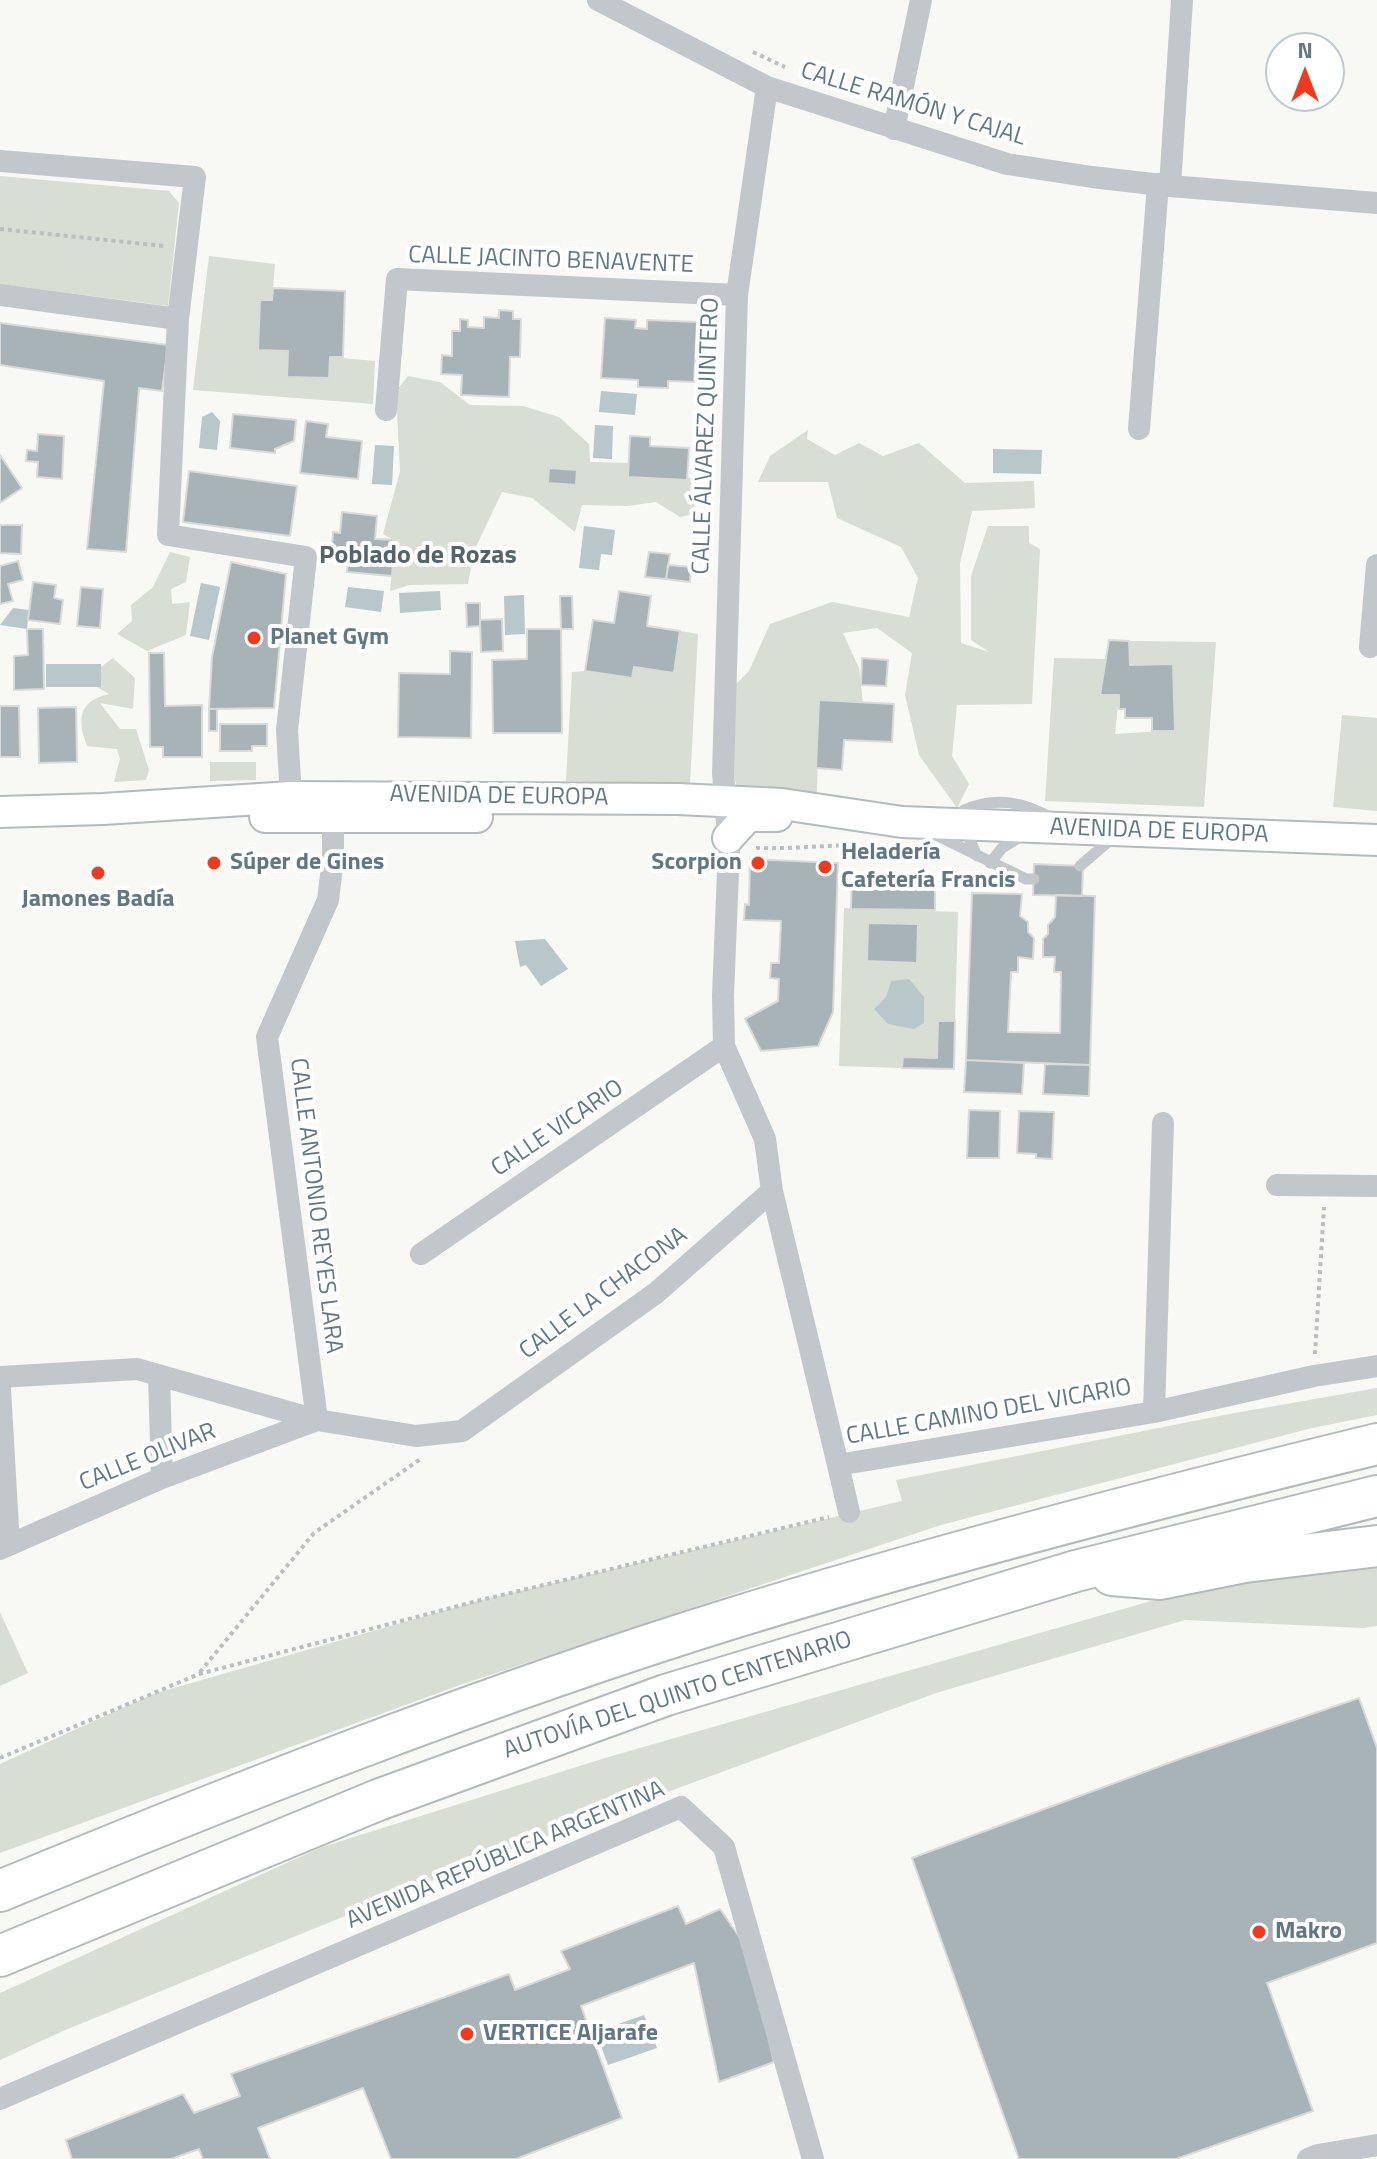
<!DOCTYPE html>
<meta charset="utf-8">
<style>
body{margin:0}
#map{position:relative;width:1377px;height:2159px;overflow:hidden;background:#f8f8f5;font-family:"Titillium Web",sans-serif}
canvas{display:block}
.north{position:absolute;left:1265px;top:32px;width:80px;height:80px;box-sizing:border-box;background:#fff;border:2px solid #c0c9cd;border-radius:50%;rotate:0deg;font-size:22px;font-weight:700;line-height:32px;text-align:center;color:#617782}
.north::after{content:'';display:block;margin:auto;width:28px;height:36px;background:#ef3a1f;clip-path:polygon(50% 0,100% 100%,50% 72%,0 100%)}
</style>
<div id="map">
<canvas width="1377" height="2159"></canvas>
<div class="north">N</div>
</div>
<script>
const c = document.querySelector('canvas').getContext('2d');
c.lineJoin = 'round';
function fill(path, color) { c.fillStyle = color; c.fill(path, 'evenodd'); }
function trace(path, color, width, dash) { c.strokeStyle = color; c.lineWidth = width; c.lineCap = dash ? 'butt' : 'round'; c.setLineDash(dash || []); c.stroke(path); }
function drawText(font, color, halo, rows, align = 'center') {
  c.font = font + ' "Titillium Web",sans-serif'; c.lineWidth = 8; c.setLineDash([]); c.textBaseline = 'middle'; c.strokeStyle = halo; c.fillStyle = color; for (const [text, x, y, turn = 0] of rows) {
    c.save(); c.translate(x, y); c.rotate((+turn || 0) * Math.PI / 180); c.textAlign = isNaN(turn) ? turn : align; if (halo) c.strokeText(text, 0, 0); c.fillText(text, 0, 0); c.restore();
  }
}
fill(new Path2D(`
 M0,176l169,15 10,12 -11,103 -168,-22z
 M209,256l66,8 -3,36 -12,1 -2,48 30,2 -1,26 42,1 1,-21 45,4 -2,43 -180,-14z
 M408,376l32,6 30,23 53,1 36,11 30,27 1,18 39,1 -1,14 68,1 -2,36 -14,3 -24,-15 -28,4 -46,-1 -7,27 -43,-34 -30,-6 -28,59 -6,33 -58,1 -20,6 5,-50 -12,-7 17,-63 -4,-80z
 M808,430l-1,9 28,16 24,-12 24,13 36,-13 46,40 69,-2 1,27 -63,3 -12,53 1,79 28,9 -18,-12v-64l17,-50h41v17l11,6 -8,155 -75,1 -5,51 17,28 -12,24 -38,-53 -14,-60 7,-42 -35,-25 -34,5 16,35 4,36 -44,-3 -2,91 -46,6 -34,-10 -20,-85 32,-32 21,-47 62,-22 77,15 9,-39 -17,-31 -64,-29 -9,-36h-70l12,-26z
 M170,552l20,5 -4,25 -15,7 1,15 18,-2 -4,33 -39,16 -30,-17 15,-13 -1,-16 22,-18z
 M680,631l18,3 -8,150 -124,-3 6,-109 13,-1 47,7 2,-11 40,6z
 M1129,641l87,1 -12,165 -159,-6 9,-143 52,1 13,36 -4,39 60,-4 -2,-66 -43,1z
 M113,658l22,20 -2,31 -33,-6 20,26h16l13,41 -3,10 -32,2 6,-23 -3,-10 -30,-3c-10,-26 -9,-45 22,-52l-12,-7 4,-20z
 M1342,715l35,3v93l-44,-4z
 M210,762h46v18l-46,1z
 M844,908l114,4 -3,109h-17l-1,37 -34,-1 -1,11 -63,-2z
 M1377,1388v27l-65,13 -371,97 -478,159 -463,169v-89l153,-70 328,-94 421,-99 -6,-21 328,-65z
 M1377,1536v90l-14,2 -178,-8 -249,73 -461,170 -412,168 -63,29v-67l322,-146 283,-89z
 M0,1612l28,61 -28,13z`), '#d8ded4');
fill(new Path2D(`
 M601,391l36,3 -2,21 -36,-3z
 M212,412l8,9 -3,29 -18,-2 3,-31z
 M595,425l18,1 -1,33 -19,-1z
 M375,445l19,1 -2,39 -20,-1z
 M993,449l49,1 -1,24 -48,-1z
 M584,526l31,4 -3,25 -11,-1 -2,16 -20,-2z
 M201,583l19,4 -11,53 -19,-4z
 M348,587l36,4 -3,21 -36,-5z
 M440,591l1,19 -41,3 -1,-20z
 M524,595l1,39 -20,1 -1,-39z
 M13,608l16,2 -2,19 -27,-4z
 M46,664h55v23h-55z
 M545,939l23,30 -27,17 -15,-21 -6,2 -5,-26z
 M909,979l15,18v26l-10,6 -26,-5 -14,-15 12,-12 5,-16z
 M644,2015l13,33 -49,17 -12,-33z`), '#b7c7ca');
const building = new Path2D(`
 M273,288l72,3 -2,66h-13l-1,21 -42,-1 1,-26 -30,-1 2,-50h12z
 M499,310l14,1v8h8l-1,38h-10l-1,40 -48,-2 1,-20 -21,-1 1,-19 10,1v-25h8v-12l8,1v7l16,1v-11l15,1z
 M605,318l31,2 -1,8 12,1v-9l50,2 -3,60 -26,-1v7l-30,-1v-7l-37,-2z
 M0,323l168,22 -6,46 -23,-3 -13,164 -39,-3 17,-168 -104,-16z
 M233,414l63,6 -2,21 -19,8v4l-45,-5z
 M306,421l22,3 -2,13 36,4 -4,38 -58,-6z
 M38,434l26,2 -2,43 -25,-2 1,-15 -12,-1 1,-11 10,1z
 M630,436l20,1v9l39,2 -2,32 -59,-3z
 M0,455l22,33 -22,15z
 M549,468l28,2 -1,15 -28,-2z
 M189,471l108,15 -7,50 -107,-14z
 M342,512l35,4 -2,23 20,1 -3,36 -45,-4 1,-13 -17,-1 2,-26 7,1z
 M0,525h22l-1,29 -21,-1z
 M649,552l21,2 -4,25 -21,-2z
 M18,561l5,19 -15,4 5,17 -13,3v-38z
 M231,562l55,12 -12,134 -65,1 3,-52z
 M668,565l23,2 -1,15 -24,-3z
 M33,582l23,3 -2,13 9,2 -3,24 -32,-4z
 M81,587l22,2 -3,39 -23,-2z
 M619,591l32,5 -4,30 33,5 -6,42 -40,-6 -2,11 -47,-7 8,-51 21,3z
 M560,596h12l1,33h-12z
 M466,603h14v23l-13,1z
 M502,619l1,32 -22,1 -1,-32z
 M27,629h16l1,60 -30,1v-34l14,-1z
 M527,629h34l1,104h-69l-1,-73 35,-1z
 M1109,640l20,1 1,24 43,-1 2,67h-23v-13h-27v-9h-6v-14h-19z
 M450,651l22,1 -1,86 -73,-1 1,-64 51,1z
 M149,653h15l1,53 37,-1v52h-39v-10h-13z
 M862,658l26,2 -2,26 -25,-1z
 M819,700l75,4 -2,38 -48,-2 -2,30 -26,-2z
 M0,706h19l1,51h-20z
 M76,707l1,55 -38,1 -1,-55z
 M209,709h8v22h-8z
 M220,724h47v22h-15v5h-32z
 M750,859l88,4 -5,149 -15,34 -57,5 -16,-32 33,-18 1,-22 -9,-1 1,-15h8l2,-42 -37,-1 1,-16 4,1z
 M1034,864l49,2 -1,30 -49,-1z
 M852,874l83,1v35l-84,-1z
 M972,893l50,1 -2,22 8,6v10l6,6 -1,21 -15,-2v15h-7l-3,60 52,1 1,-61h-7l1,-15h-12v-18l5,-5v-9l7,-8 1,-22 39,1 -5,169 -124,-5z
 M868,923l50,1 -1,39 -50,-2z
 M938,1021h17l-1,48 -52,-1 1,-11 34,1z
 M966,1060l58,3 -2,31 -58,-2z
 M1045,1064l45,1 -1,31 -46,-2z
 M969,1110l31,1 -1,47h-32z
 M1019,1111l35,1 -2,47 -16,-1v-4l-19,-1z
 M1359,1698l18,50v195l-110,40 46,128 -137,48h-157l-107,-301 273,-101z
 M678,1906l8,18 34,-15 27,39 27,114 -55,20 -25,-119 -113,43 41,112 -106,41h-125l-28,-71 -105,40 12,31h-67l-4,-10 -28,10h-99l-6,-19 117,-46 11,19 46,-17 -9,-22 278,-100 6,16 55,-21 -9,-18z`);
fill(building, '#a7b3b7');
trace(building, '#dadad7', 2);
const secondary = new Path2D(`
 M0,812l103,-3 188,-12 387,2 104,5 120,18 475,18
 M265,817h212
 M728,838l20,-22h29`);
const motorway = new Path2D(`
 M1112,1575l48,4 85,-17 132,-16
 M0,1891c240,-99 482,-195 730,-272 213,-66 430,-122 647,-175
 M0,1956l378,-156 288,-105 410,-124 301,-75`);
trace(secondary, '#b3bbbf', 34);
trace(motorway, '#b4babc', 44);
trace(new Path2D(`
 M753,52l32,15
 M0,229l164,17
 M758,846v2c36,1 69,-3 104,-3
 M1315,1354l9,-147
 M200,1672l114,-139 108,-75
 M0,1758l199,-84 282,-74 348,-83`), '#bbbfc1', 4, [4, 4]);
trace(new Path2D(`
 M932,833l94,46h8
 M977,856l-14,-32 1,-14c33,-14 59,-8 90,9
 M990,863l12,-15 21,-13
 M1080,866l36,-31`), '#c1c7ca', 11);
trace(new Path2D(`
 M598,0l169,87 240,77 85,13 78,9 207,17
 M767,87l-30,208 -14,478 6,74 -6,149 1,50 41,93 7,52 66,274 316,-53 160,-36 63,-10
 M894,129l27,-129
 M0,161l195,16 -17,142 -10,216 138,22 -19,173 4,67
 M1170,186l12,-186
 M0,295l178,24
 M386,410l11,-131 340,16
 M1139,429l19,-245
 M1370,647l7,-82
 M1277,1185l100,1
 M421,1254l303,-208
 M159,1375l3,103
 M0,1377l137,-8 180,51 99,16 46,-5 194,-138 116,-102
 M0,1389l9,156
 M1154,1412l9,-289
 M317,1420l-50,-383 61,-137 5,-41v-40
 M838,1465l11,47
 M0,1549l162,-71 155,-58
 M0,2099l681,-292 43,40 89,312
 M1308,2159l10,-4 59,-10`), '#c1c7ca', 22);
trace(secondary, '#fff', 30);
trace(motorway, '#fff', 40);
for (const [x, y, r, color] of [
 [254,638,8,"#ef3a1f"],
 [214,863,8,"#ef3a1f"],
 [758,863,8,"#ef3a1f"],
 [825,867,8,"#ef3a1f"],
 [98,873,8,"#ef3a1f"],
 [1259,1932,8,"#ef3a1f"],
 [467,2034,8,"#ef3a1f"]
]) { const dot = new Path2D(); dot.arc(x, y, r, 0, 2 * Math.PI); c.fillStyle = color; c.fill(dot); trace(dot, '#fff', 3); }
drawText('24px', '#617782', '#fff', [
 ["CALLE RAMÓN Y CAJAL",913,105,17],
 ["CALLE JACINTO BENAVENTE",551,261,2],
 ["CALLE ÁLVAREZ QUINTERO",707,436,-88],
 ["AVENIDA DE EUROPA",499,797,1],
 ["AVENIDA DE EUROPA",1159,832,2],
 ["CALLE VICARIO",558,1129,-34],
 ["CALLE ANTONIO REYES LARA",315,1206,83],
 ["CALLE LA CHACONA",604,1294,-37],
 ["CALLE CAMINO DEL VICARIO",989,1413,-10],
 ["CALLE OLIVAR",148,1458,-22],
 ["AUTOVÍA DEL QUINTO CENTENARIO",678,1696,-18],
 ["AVENIDA REPÚBLICA ARGENTINA",506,1856,-23]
]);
drawText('bold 24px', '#617782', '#fff', [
 ["Planet Gym",270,638],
 ["Heladería",841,853],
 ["Cafetería Francis",841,881],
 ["Súper de Gines",230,863],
 ["Scorpion",742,863,"right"],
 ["Jamones Badía",98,900,"center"],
 ["Makro",1275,1932],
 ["VERTICE Aljarafe",483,2034]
], 'left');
drawText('bold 26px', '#54646d', '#fff', [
 ["Poblado de Rozas",418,557]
]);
</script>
